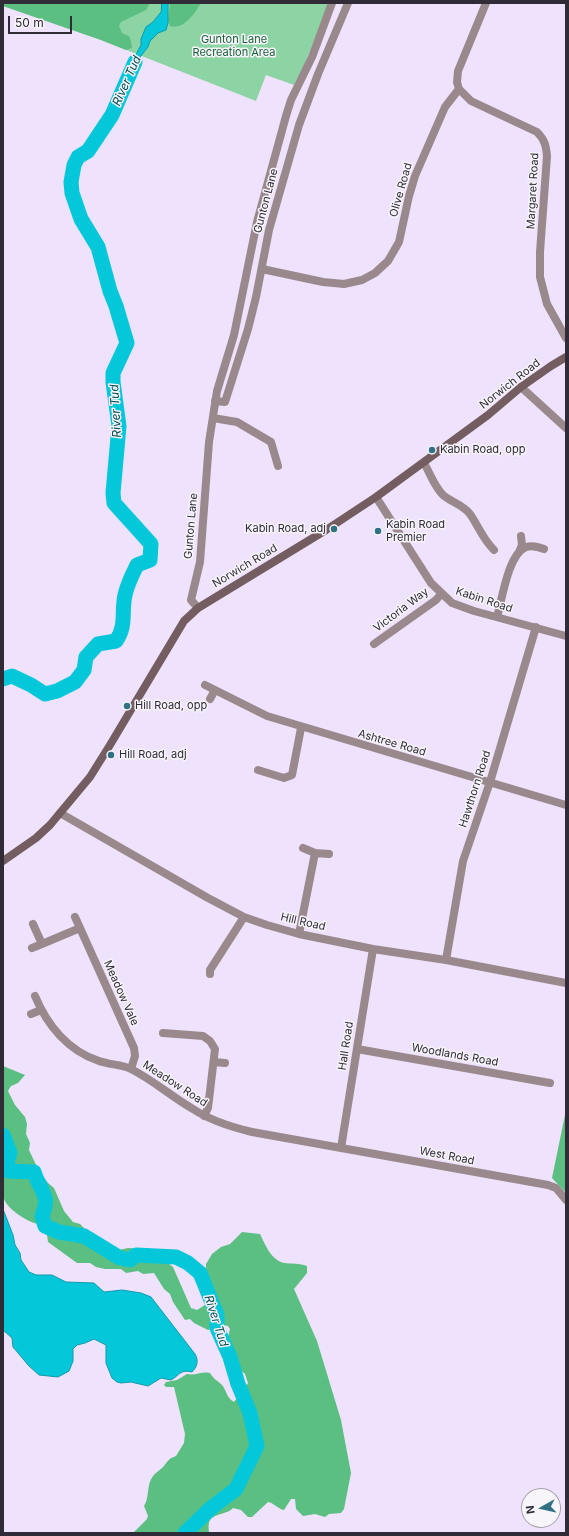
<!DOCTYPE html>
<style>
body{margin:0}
#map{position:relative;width:569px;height:1536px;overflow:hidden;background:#eee2fc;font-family:Inter,sans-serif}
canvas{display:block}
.frame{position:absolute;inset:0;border:4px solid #302b37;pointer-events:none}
.north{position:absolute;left:521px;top:1488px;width:40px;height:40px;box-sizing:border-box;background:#f7f4fa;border:1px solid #a7a4ac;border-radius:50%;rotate:262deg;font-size:11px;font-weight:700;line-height:16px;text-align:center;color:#302b37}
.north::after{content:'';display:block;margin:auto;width:14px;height:18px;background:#307284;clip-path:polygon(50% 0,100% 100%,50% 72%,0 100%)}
.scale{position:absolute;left:8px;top:16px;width:64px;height:18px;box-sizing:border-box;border:2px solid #302b37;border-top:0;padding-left:5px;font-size:12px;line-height:14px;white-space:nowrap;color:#302b37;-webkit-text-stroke:3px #f7f4fa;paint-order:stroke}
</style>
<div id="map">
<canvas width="569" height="1536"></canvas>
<div class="frame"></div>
<div class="north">N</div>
<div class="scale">50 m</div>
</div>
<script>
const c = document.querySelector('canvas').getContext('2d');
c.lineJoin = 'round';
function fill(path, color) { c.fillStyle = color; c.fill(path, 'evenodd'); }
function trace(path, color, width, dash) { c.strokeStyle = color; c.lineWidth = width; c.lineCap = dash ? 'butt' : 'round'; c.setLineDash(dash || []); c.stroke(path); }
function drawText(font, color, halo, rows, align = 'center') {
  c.font = font + ' Inter,sans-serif'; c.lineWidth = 3; c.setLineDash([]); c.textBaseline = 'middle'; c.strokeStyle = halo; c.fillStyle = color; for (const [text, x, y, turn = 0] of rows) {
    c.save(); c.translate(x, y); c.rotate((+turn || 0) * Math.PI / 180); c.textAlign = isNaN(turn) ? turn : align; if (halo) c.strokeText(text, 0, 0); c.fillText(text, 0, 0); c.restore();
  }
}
fill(new Path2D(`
 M3,3h326l-24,60 -11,22 -28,-10 -10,26 -155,-61 -98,-34z`), '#8dd4a4');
fill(new Path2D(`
 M3,3h147l-4,7 -25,12 -2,4 3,7 7,3 2,5 1,7 -6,2 -25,-10 -98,-34z
 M170,3h31c-6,10 -17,27 -31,23l-2,-5z
 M3,1066l22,9 -7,8 -7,3 -3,5 7,14 10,12 2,7 -1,10 4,9 -1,7 10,21 9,12 6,5 10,23 9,11 7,2 7,7 8,15 11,7 22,-5 13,1 7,-1 25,19 18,41 6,2 8,-5 1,-41 6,-10 9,-7 9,-3 12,-12 18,2c5,10 11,26 24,29 8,1 15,0 23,3v7l-13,16 23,52 24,79 10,53 -7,36 -3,4 -12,1 -4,3 -10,-3 -12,2 -7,-7 -1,-10h-4l-7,11c-6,-1 -10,-7 -16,-8l-16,15h-4l-7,-7 -8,-2c-6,7 -22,5 -24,15 -1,3 0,7 0,10h-76l14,-14 1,-3 -4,-10c6,-9 2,-21 9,-30 2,-3 6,-5 9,-8 6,-6 5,-9 14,-12l8,-13 1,-9 -11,-47h-8l-2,-2 2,-3 11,-2 10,-6c8,2 15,-3 23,-1 3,5 6,7 11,11 6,6 5,14 13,18l14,-19 -3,-9 -9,-8 -3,-12 -7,-9 4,-16 -2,-3 -5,-1 -15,5 -14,-7 -4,-4 -5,1 -12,-18 -3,-8 -6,-5 -10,-16 -11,1 -5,-3 -12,2 -5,-4h-16l-9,-2 -6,-4h-13l-29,-21 -1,-7 -8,-11c-9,0 -31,-15 -34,-23 -2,-3 -2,-7 -2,-10z
 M566,1110v83l-14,-15z`), '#5cbf82');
const water = new Path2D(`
 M162,3h6v20l-2,7 -8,3 -8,8 -2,6 -8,10 -8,18 -6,5 1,-8 14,-27v-6l5,-12 7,-5 8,-10z
 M3,1209l10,26 2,10 5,8 1,7 8,12 7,3h16l14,7 28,1 10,9 18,-2 19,3 10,4 44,57c4,7 2,13 -3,18 -12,-3 -12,3 -21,8l-10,-2 -13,8 -17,-4 -10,1 -4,-1 -5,-4 -6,-15v-18l-12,-6 -9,4 -8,2 -4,4v12l-4,10 -11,6 -19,-2 -10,-9 -16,-19 -1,-9 -9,-8z`);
fill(water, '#05c7da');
trace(water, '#1298a9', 1);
trace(new Path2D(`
 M3,679l9,-3 19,9 14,9 12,-3 18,-9 9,-12 2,-13 12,-13 18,-3c11,-16 5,-28 9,-46 2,-10 7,-20 12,-30l13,-5 1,-16 -37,-41 -1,-10 6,-67 -6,-44v-9l14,-30 -11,-37 -6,-15 -12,-44 -17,-28 -9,-26 -1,-11 3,-17 4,-8 10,-6 24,-36 23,-53
 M3,1135l7,18 -3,9 2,9 25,1c6,19 17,23 8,44l3,10 14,6 25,4 36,22 10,2 6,-5 40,2 12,6 12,10 17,42v13l13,29 8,27 12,29 7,33 -21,43 -25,19 -26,25`), '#05c7da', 15);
trace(new Path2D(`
 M459,89l12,12 66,31c8,8 9,14 10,24l-7,96v25l7,27 19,34
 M262,269l61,13 21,2 18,-4 13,-7 13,-12 11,-19 10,-46 6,-20 30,-69 14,-18 -2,-7 1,-11 28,-68
 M521,387l45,41
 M215,401l10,1 23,-73 8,-32 13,-67 30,-105 19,-51 30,-71
 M213,418l24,4 34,20 7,24
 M424,463c6,10 10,23 19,32 8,7 20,10 27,19 9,13 12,24 24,36
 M376,497l55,86 21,20 22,8 92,25
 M519,552l3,-7 -1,-9
 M198,608l-7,-8 9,-38 9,-120 8,-51 17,-56 23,-113 29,-106 5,-16 21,-43 20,-54
 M497,617c5,-17 11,-63 29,-70 6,-2 13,0 18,2
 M374,644l62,-44 5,-6
 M205,685l62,31 299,89
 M210,699l5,-9
 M258,770l26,8 8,-3 9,-47
 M60,813l148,85 36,19 23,8 32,9 74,15 73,11 120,23
 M315,853l14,1
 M75,917l5,11
 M33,924l9,20 38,-16 54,120 1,8 -4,13
 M299,934l16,-81 -12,-5
 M32,948l10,-4
 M446,960l17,-99 27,-79 46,-155
 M210,974v-4l34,-53
 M35,996c12,29 33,55 64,65 11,4 22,3 32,8 22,11 41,28 62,40 18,12 38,18 59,23l296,53 8,3 10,12
 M31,1014l10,-4
 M163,1033l40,3 7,5 5,8 -7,59 -4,8
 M357,1049l193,34
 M214,1062l11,1
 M341,1148l32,-199`), '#9a898c', 8);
trace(new Path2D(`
 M3,861l33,-23 14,-13 40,-48 20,-32 74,-124 14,-13 128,-78 50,-33 112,-82 33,-28 30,-21 15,-9`), '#745d60', 8);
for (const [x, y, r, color] of [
 [432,450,4,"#307284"],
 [334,529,4,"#307284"],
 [378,531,4,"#307284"],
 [127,706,4,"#307284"],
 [111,755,4,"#307284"]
]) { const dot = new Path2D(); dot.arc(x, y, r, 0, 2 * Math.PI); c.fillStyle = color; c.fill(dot); trace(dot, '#f7f4fa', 1.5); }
drawText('11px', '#165f37', '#f7f4fa', [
 ["Gunton Lane",234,40],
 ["Recreation Area",234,53]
]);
drawText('11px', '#302b37', '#f7f4fa', [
 ["Olive Road",401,190,-74],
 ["Margaret Road",533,191,-87],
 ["Gunton Lane",266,201,-75],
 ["Norwich Road",510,384,-38],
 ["Gunton Lane",191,526,-85],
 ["Norwich Road",245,566,-31],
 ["Kabin Road",484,600,18],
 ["Victoria Way",401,610,-37],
 ["Ashtree Road",392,743,16],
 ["Hawthorn Road",475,789,-72],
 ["Hill Road",303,922,13],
 ["Meadow Vale",121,993,66],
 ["Hall Road",346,1046,-81],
 ["Woodlands Road",455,1055,10],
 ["Meadow Road",175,1084,33],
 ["West Road",447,1156,11]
]);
drawText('11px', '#302b37', '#f7f4fa', [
 ["Kabin Road, opp",440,450],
 ["Kabin Road",386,525],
 ["Premier",386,538],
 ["Kabin Road, adj",326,529,"right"],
 ["Hill Road, opp",135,706],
 ["Hill Road, adj",119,755]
], 'left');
drawText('italic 12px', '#034b53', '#f7f4fa', [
 ["River Tud",127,81,-66],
 ["River Tud",116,411,-93],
 ["River Tud",216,1321,72]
]);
</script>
